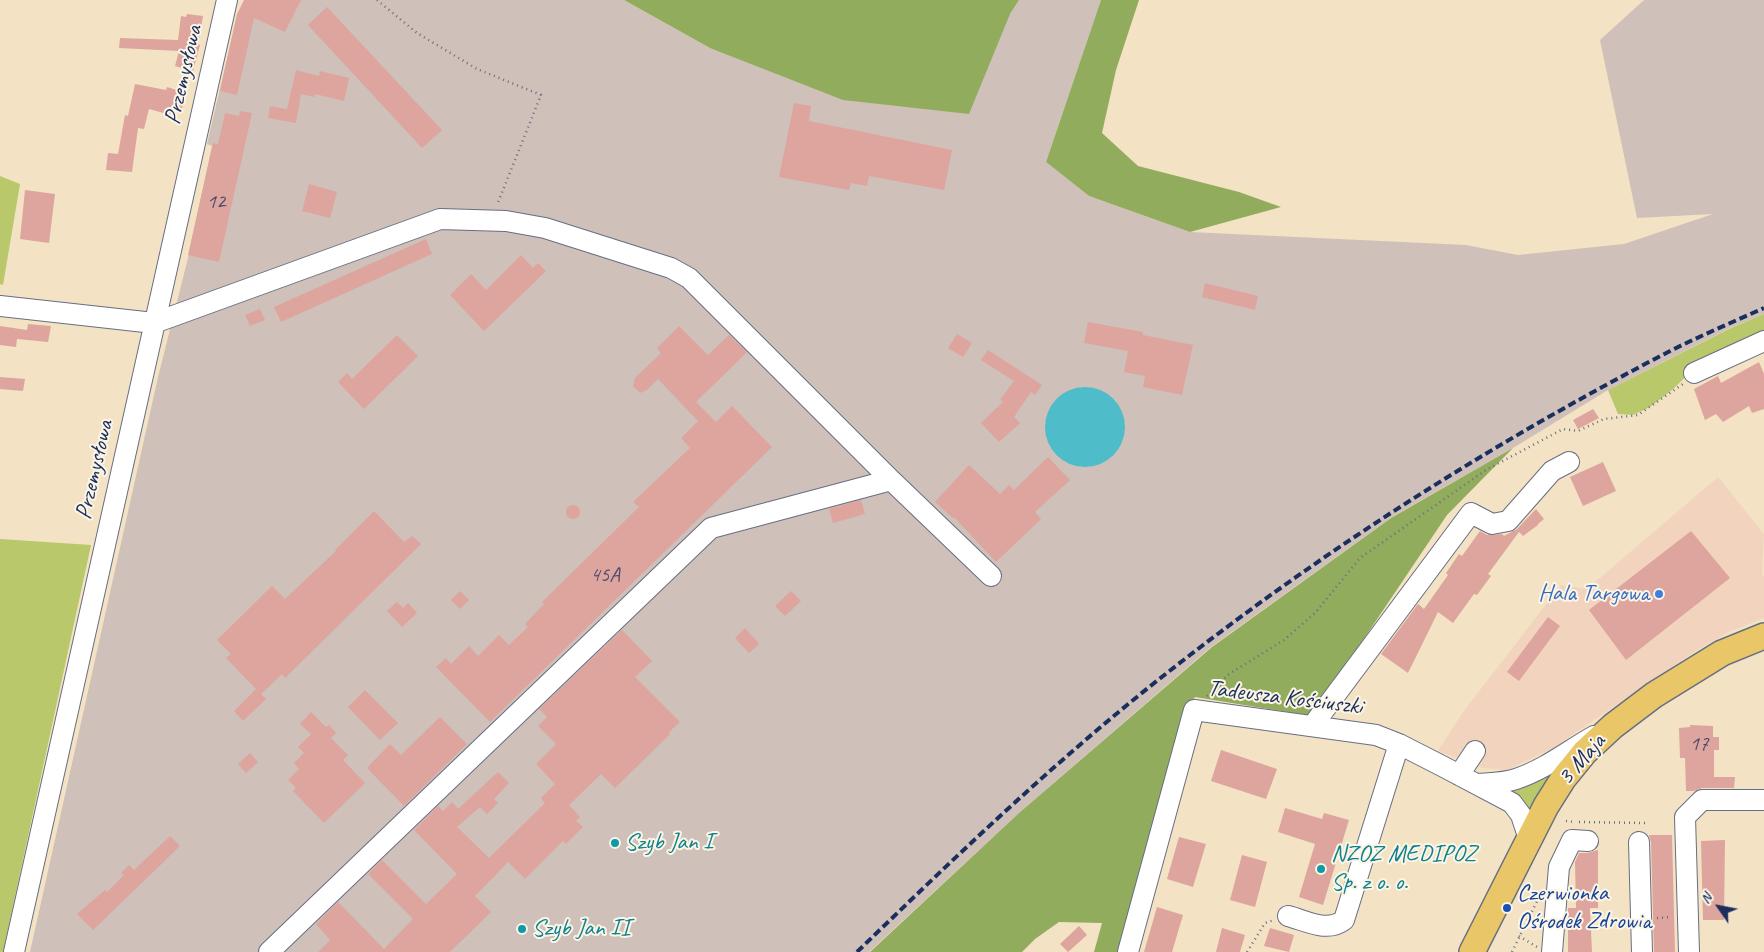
<!DOCTYPE html>
<meta charset="utf-8">
<style>
body{margin:0}
#map{position:relative;width:1764px;height:952px;overflow:hidden;background:#f3e2c4;font-family:Caveat,sans-serif}
canvas{display:block}
.north{position:absolute;left:1694px;top:882px;width:50px;height:50px;-webkit-text-stroke:4px #fcf5e5;paint-order:stroke;rotate:303deg;font-size:14px;font-weight:700;line-height:20px;text-align:center;color:#1b2f5e}
.north::after{content:'';display:block;margin:auto;width:18px;height:22px;background:#1b2f5e;clip-path:polygon(50% 0,100% 100%,50% 72%,0 100%)}
</style>
<div id="map">
<canvas width="1764" height="952"></canvas>
<div class="north">N</div>
</div>
<script>
const c = document.querySelector('canvas').getContext('2d');
c.lineJoin = 'round';
function fill(path, color) { c.fillStyle = color; c.fill(path, 'evenodd'); }
function trace(path, color, width, dash) { c.strokeStyle = color; c.lineWidth = width; c.lineCap = dash ? 'butt' : 'round'; c.setLineDash(dash || []); c.stroke(path); }
function drawText(font, color, halo, rows, align = 'center') {
  c.font = font + ' Caveat,sans-serif'; c.lineWidth = 4; c.setLineDash([]); c.textBaseline = 'middle'; c.strokeStyle = halo; c.fillStyle = color; for (const [text, x, y, turn = 0] of rows) {
    c.save(); c.translate(x, y); c.rotate((+turn || 0) * Math.PI / 180); c.textAlign = isNaN(turn) ? turn : align; if (halo) c.strokeText(text, 0, 0); c.fillText(text, 0, 0); c.restore();
  }
}
fill(new Path2D(`
 M1718,477l46,57 -2,42h2v42l-35,14 -35,20 -141,96 -46,22 -24,-2 -45,-17 25,-39 98,-127 26,4z`), '#f2d4be');
fill(new Path2D(`
 M245,0h379l86,48 300,-34 9,-14h82l-55,162 43,34 101,36 276,13 52,10 106,-11 89,-30 -76,4 -37,-178 44,-40h120v314l-34,14 -122,62 -95,58 -121,69 -181,130 -192,166 -150,139h-839l128,-575 30,-119 24,-112 -5,-2 30,-128z`), '#cfc0ba');
fill(new Path2D(`
 M0,176l20,8 -17,101 -3,-1z
 M1764,314v23l-66,28 -26,25 -22,17 -17,8 -15,-1 -10,-24 123,-62z
 M0,539l91,6 -88,407h-3z
 M1555,768l-23,48 -22,-26z`), '#b8c86a');
fill(new Path2D(`
 M624,0h395l-9,14 -41,100 -126,-14 -133,-52z
 M1101,0h38l-23,70 -14,63 36,33 101,26 42,15 -91,25 -101,-36 -43,-34z
 M1513,448l-66,67 -135,201 -117,-19 -11,16 -62,239h-28l8,-29 -43,-1 -24,17 -13,13h-152l149,-139 193,-166 179,-129z`), '#92ac5e');
fill(new Path2D(`
 M1045 427a40 40 0 1 1 80 0a40 40 0 1 1-80 0Z`), '#4fbcc9');
fill(new Path2D(`
 M244,0h57l-16,32 -31,-14 -17,77 -17,-4 17,-77z
 M327,7l115,123 -20,18 -114,-123z
 M187,14l16,2 -5,28 2,1 -7,26 -18,-5 4,-15 -60,-3 1,-10 58,2 3,-24 5,1z
 M296,70l23,6 1,-5 29,7 -5,23 -29,-7 -1,3 -13,-3 -5,29 -28,-5 2,-12 17,3z
 M135,84l31,6 1,-3 19,6 -5,19 -8,-2 -2,5 -22,-6 -5,20 -6,-1 -6,44 -26,-2 2,-17 10,1 7,-39 3,1z
 M794,103l17,3 -2,15 143,29 -8,40 -75,-14 -2,10 -16,-3 -2,7 -70,-13z
 M240,111l12,2 -33,149 -31,-7 25,-112 5,1 7,-31 14,3z
 M309,184l28,8 -7,26 -28,-7z
 M25,190l30,4 -6,49 -29,-4z
 M426,239l6,15 -151,68 -7,-15z
 M521,255l12,13 5,-5 8,8 -62,60 -34,-36 21,-21 15,16z
 M1205,283l53,13 -3,14 -53,-13z
 M260,309l5,11 -15,6 -5,-11z
 M1088,322l55,10v3l50,10 -11,50 -39,-8 2,-11 -21,-4 4,-21 -44,-8z
 M28,324l23,2 -3,16 -31,-3 -1,8 -16,-2v-19l27,4z
 M679,326l29,29 21,-20 18,17 -51,50 20,20 16,-16 40,41 -282,275 -54,-55 10,-9 5,6 18,-18 9,10 21,-21 10,10 19,-18 -3,-3 19,-20 -2,-2 97,-95 -6,-5 57,-54 -9,-10 17,-17 -40,-42 -11,11 -7,3 -7,-7 2,-8 26,-25 -4,-5z
 M957,334l15,9 -9,14 -15,-9z
 M397,335l21,21 -54,53 -26,-27 9,-9 5,6z
 M988,350l54,35 -7,10 -4,-3 -17,25 6,6 -21,19 -18,-19 22,-21 -3,-2 14,-19 -33,-21z
 M1759,362l5,12v35l-12,4 -3,-7 -26,16 -7,-8 -11,6 -11,-31 24,-13 3,7z
 M0,377l25,2 -2,12 -23,-2z
 M1593,409l6,9 -21,11 -5,-9z
 M1048,457l22,23 -35,32 6,7 -45,43 -42,-45 -1,1 -18,-16 34,-37 31,29 9,-9 5,5z
 M1603,462l13,29 -33,15 -13,-29z
 M861,500l4,14 -32,9 -4,-14z
 M566 512a7 7 0 1 1 14 0a7 7 0 1 1-14 0Z
 M1536,509l8,10 -6,5v1l-15,11 -4,-4 -31,42 3,2 -14,19 -3,-1 -21,29 -15,-11 -30,61 -27,-19 37,-50 6,5 24,-34 -2,-2 13,-19 3,2 18,-25 7,4 15,-1 2,2 13,-7z
 M374,511l30,31 8,-6 9,8 -136,134 -3,-4 -21,20 5,5 -23,22 -9,-10 22,-22 -30,-31 5,-4 -14,-14 55,-54 13,13 51,-48 -1,-1z
 M1691,531l39,47 -104,82 -37,-50z
 M460,591l9,9 -9,9 -9,-9z
 M791,591l10,10 -16,15 -10,-10z
 M397,602l6,6 5,-5 9,10 -15,14 -15,-16z
 M1548,617l12,9 -41,55 -12,-9z
 M745,628l14,16 -10,9 -14,-15z
 M622,630l30,31 -17,16 45,45 -11,10 1,2 -55,54 -14,-14 -32,31 11,12 -4,4 7,6 -17,17 -3,-3 -38,38 -17,-17 -33,34 16,16 -41,40h-132l12,-12 -14,-16 22,-22 46,47 29,-30 -45,-45 14,-14 44,44 31,-30 -43,-44 24,-24 5,5 9,-9 6,7 40,-37 11,11 -15,16 4,4 -11,11 -7,-7 -23,20 32,31 56,-55 -4,-5 14,-14 -19,-20 20,-20 -18,-18 9,-9 -8,-8z
 M365,690l33,33 -18,17 -32,-33z
 M311,712l15,15 3,-2 7,8 -5,5 17,17 -5,5 22,23 -41,40 -31,-32 3,-3 -8,-8 11,-11 -5,-6 10,-10 -6,-6 13,-13 -11,-10z
 M440,717l27,27 -63,62 -37,-38 23,-24 11,11z
 M1690,725l23,1v11h6v13h-5v27h21l-1,11h-32l-8,3h-8l-1,-33h-5l-1,-30 11,-1z
 M1221,750l56,19 -11,30 -55,-18z
 M250,753l8,9 -12,11 -8,-9z
 M1285,808l37,11 2,-6 25,7 -26,85 -24,-8 16,-53 -37,-12z
 M1649,835h23l3,117h-21l-3,-110z
 M170,836l10,10 -87,84 -16,-16 28,-24 2,2 17,-17 -3,-2 8,-8 5,5z
 M1179,837l27,7 -13,43 -26,-8z
 M1725,840l-1,80h-21l-2,-79z
 M1598,850v58h-8l2,44h-24v-44h8l-1,-46 4,-9h8z
 M1242,855l25,7 -12,45 -25,-7z
 M1157,907l26,8 -11,37h-28z
 M1079,926l8,9 -19,17 -8,-8z
 M1222,928l23,7 -5,17h-24z
 M1270,928l24,7 -5,17 -25,-6z`), '#dda59d');
const minor = new Path2D(`
 M0,306l154,17 286,-104 66,2 39,7 126,40 18,10 202,202
 M1694,373l70,-32
 M1313,725l158,-212 21,11 16,-3 44,-50 17,-9
 M1459,775l16,-24
 M1478,784c13,-1 26,-1 38,-5 28,-9 53,-29 78,-43
 M1639,842l3,110
 M1288,916c19,5 39,17 56,4l55,-176
 M14,952l213,-952
 M269,952l442,-424 180,-48 100,96
 M1128,952l66,-242 182,25 23,9 45,23 68,36 9,12 8,24
 M1552,952l7,-85 13,-27 16,1
 M1689,952l-4,-135 17,-17h62`);
const major = new Path2D(`
 M1472,952l74,-146 17,-27 22,-27 28,-26 41,-31 68,-42 42,-17`);
trace(minor, '#676e82', 22);
trace(major, '#676e82', 28);
trace(new Path2D(`
 M377,0l40,33 60,36 64,26 -44,110
 M1207,696l22,-22 55,-34 31,-27 45,-55 126,-88 77,-41 15,2 26,-12 34,-4 45,-31
 M1566,821l8,1
 M1579,822l66,1
 M1657,918l15,-1
 M1519,936l18,11
 M1247,952l18,-29 9,-3
 M1512,952l28,-57`), '#676e82', 2.5, [1, 4]);
trace(minor, '#fff', 20);
trace(major, '#e9c769', 25);
trace(new Path2D(`
 M857,952c95,-92 192,-185 296,-268 161,-128 335,-239 519,-334 30,-15 61,-28 92,-42`), '#1b2f5e', 4, [8, 4]);
for (const [x, y, r, color] of [
 [1659,594,5,"#3f7fe0"],
 [615,843,5,"#0f9aa8"],
 [1321,869,5,"#0f9aa8"],
 [1507,908,5,"#1a4fb4"],
 [522,929,5,"#0f9aa8"]
]) { const dot = new Path2D(); dot.arc(x, y, r, 0, 2 * Math.PI); c.fillStyle = color; c.fill(dot); trace(dot, '#fcf5e5', 2); }
drawText('21px', '#4c4c6e', null, [
 ["12",216,202],
 ["45A",605,575],
 ["17",1699,744]
]);
drawText('24px', '#1b2f5e', '#fcf5e5', [
 ["Przemysłowa",184,75,-77],
 ["Przemysłowa",95,470,-77],
 ["Tadeusza Kościuszki",1285,698,7],
 ["3 Maja",1582,760,-49]
]);
drawText('24px', '#366cbe', '#fcf5e5', [
 ["Hala Targowa",1649,594]
], 'right');
drawText('24px', '#0d838f', '#fcf5e5', [
 ["Szyb Jan I",625,843],
 ["NZOZ MEDIPOZ",1331,855],
 ["Sp. z o. o.",1331,883],
 ["Szyb Jan II",532,929]
], 'left');
drawText('24px', '#164399', '#fcf5e5', [
 ["Czerwionka",1517,894],
 ["Ośrodek Zdrowia",1517,922]
], 'left');
</script>
